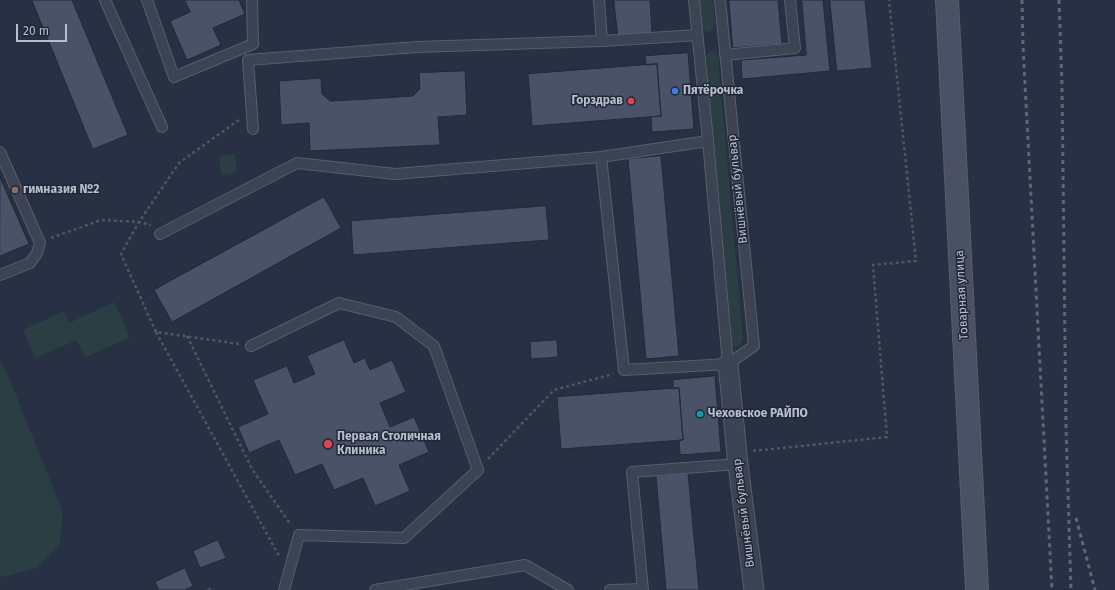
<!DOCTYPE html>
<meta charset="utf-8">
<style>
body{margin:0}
#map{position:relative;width:1115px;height:590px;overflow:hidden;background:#283043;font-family:"Fira Sans",sans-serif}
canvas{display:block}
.scale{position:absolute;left:16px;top:24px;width:51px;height:18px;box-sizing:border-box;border:2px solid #b9becc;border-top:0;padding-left:5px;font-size:12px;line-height:14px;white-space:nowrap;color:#b9becc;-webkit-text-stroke:3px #212838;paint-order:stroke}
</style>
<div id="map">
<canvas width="1115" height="590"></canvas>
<div class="scale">20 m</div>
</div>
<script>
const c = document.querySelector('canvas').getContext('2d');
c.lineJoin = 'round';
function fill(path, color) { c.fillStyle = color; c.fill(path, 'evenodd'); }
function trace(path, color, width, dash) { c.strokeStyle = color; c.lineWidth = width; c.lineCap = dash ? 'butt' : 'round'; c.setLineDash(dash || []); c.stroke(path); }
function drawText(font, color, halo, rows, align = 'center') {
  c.font = font + ' "Fira Sans",sans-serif'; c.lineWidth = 3; c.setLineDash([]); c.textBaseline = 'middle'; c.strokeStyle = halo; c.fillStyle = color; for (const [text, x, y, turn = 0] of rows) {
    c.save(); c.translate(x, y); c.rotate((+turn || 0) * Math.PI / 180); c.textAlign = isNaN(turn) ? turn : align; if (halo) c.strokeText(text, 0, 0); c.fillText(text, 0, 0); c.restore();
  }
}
fill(new Path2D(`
 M700,0h13l2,24 -4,7 -5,1 -4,-5z
 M713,51l4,3 1,4 25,279 -2,7 -4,3 -4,-1 -2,-6 -25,-283 1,-3z
 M235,154l2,18 -16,3 -2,-19z
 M114,302l16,35 -45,21 -8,-18 -42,18 -12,-28 41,-19 5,12z
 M0,361l9,17 54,134 -3,32 -23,24 -33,9 -4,-1z`), '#2a3e44');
const building = new Path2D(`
 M32,0h40l56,135 -35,14z
 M185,0h54l6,14 -32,14 8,17 -34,15 -17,-39 20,-9z
 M614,0h36l2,33 -34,3z
 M729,0h49l4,44 -49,4z
 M802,0h21l7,71 -88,8 -1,-19 65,-5z
 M830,0h35l7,68 -35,3z
 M688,53l6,76 -42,3 -1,-15 10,-1 -4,-52 -11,1 -1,-9z
 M657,64l4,52 -129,10 -4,-52z
 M465,71l2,44 -29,2 2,28 -130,6 -1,-28 -28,2 -2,-44 42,-3 1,16 8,7 38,-2 45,-3 7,-7 -1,-16z
 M661,156l18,200 -33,3 -18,-200z
 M0,177l29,67 -29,12z
 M324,197l17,31 -169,94 -18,-32z
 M546,206l3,34 -196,15 -2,-34z
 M344,340l10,23 11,-5 5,12 22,-10 14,32 -26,11 10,24 24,-10 15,35 -30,13 11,26 -35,15 -12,-28 -29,12 -12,-26 -27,11 -16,-35 -30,13 -11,-26 30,-13 -15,-34 34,-14 7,17 21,-9 -8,-18z
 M557,340l1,17 -27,2 -1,-17z
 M715,376l6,76 -41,3 -1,-15h4l-4,-52 -6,1v-9z
 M679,388l4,52 -122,9 -4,-52z
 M688,473l11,117h-33l-10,-114z
 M218,540l8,18 -26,10 -7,-17z
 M185,568l8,18 -8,4h-26l-4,-8z
 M211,587l1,3h-10z`);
fill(building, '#495267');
trace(building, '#232a3a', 1);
const lane = new Path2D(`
 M105,0l57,127
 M147,0l27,77 79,-33 -1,-44
 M599,0l3,41
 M694,0l14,141 20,223
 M720,0l34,346 -26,18
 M725,55l70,-7 -5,-48
 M253,129l-5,-69 169,-13 185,-6 95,-6
 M0,152l40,91 -3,10 -7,10 -30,12
 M601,157l23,213 104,-6
 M160,234l137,-71 98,11 206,-17 107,-16
 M251,346l88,-43 57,14 38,29 44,124 -74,68 -105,-3 -15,55
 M375,590l150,-25 43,25
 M610,590l33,-1
 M643,590l-11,-118 106,-8`);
const street = new Path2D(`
 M728,364l10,100 16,126`);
const secondary = new Path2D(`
 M947,0l30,590`);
trace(lane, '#575e6d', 12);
trace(street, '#575e6d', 21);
trace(secondary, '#575e6d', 24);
trace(new Path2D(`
 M51,238l50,-18 38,2 12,3
 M156,332l123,224
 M187,336l65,133 39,56
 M239,344l-83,-12 -35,-78 18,-32 40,-59 60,-43
 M753,451l134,-14 -14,-172 43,-4 -27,-261
 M488,459l66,-69 59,-16`), '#485b60', 2.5, [3, 3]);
trace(lane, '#3c4352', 10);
trace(street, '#3c4352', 19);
trace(secondary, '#4a5165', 22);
trace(new Path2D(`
 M1022,0l1,46 29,544
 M1059,0l3,86 4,341 5,163
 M1076,518l19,72`), '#5e6679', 3, [4, 4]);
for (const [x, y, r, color] of [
 [675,91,4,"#3f7fe0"],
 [631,101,4,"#e0444e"],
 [15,190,4,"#8d6e63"],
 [700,414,4,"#0f9aa8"],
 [328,444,5,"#e0444e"]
]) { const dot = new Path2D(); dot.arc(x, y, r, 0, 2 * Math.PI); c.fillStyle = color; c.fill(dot); trace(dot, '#212838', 1.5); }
drawText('bold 12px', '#b9becc', '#212838', [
 ["Пятёрочка",683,91],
 ["Горздрав",623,101,"right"],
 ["гимназия №2",23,190],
 ["Чеховское РАЙПО",708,414],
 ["Первая Столичная",337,437],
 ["Клиника",337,451]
], 'left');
drawText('12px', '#b9becc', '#212838', [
 ["Вишнёвый бульвар",738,189,-96],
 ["Товарная улица",962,295,-93],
 ["Вишнёвый бульвар",744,513,-97]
]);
</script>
